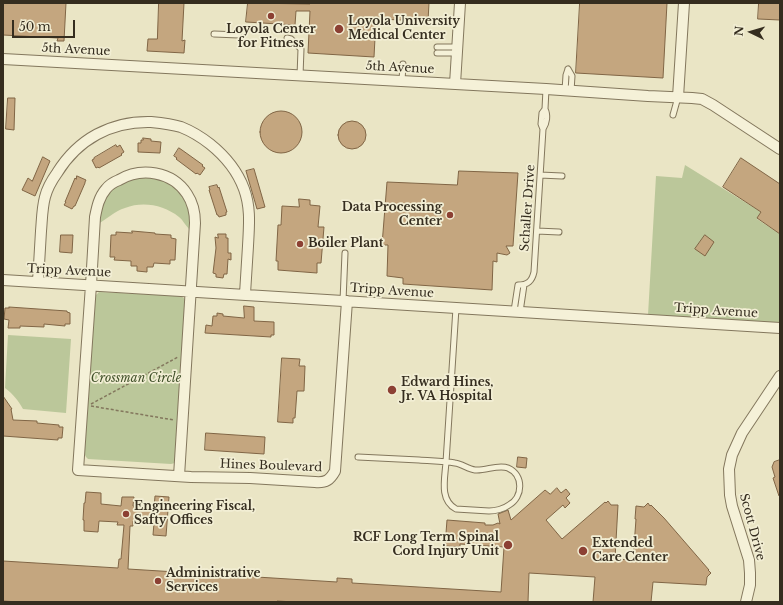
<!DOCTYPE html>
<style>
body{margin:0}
#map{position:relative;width:783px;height:605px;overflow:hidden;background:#eae5c5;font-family:"Libre Baskerville",serif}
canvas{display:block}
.frame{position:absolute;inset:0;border:4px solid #352d1f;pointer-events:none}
.north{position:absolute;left:731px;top:12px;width:40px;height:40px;-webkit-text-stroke:3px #f2eed4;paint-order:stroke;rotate:275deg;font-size:11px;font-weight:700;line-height:16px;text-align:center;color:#352d1f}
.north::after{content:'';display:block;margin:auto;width:14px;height:18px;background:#352d1f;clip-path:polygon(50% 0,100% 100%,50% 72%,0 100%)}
.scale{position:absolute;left:12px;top:20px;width:63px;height:18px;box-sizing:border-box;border:2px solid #352d1f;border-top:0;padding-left:5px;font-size:12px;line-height:14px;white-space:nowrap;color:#352d1f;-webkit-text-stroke:3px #f2eed4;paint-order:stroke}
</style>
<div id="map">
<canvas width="783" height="605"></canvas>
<div class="frame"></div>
<div class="north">N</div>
<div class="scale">50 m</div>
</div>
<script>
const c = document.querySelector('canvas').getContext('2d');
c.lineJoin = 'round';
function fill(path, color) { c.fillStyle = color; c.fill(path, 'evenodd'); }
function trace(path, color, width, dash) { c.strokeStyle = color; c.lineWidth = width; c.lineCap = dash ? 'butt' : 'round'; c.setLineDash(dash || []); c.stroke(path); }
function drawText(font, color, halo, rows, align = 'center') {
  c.font = font + ' "Libre Baskerville",serif'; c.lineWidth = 3.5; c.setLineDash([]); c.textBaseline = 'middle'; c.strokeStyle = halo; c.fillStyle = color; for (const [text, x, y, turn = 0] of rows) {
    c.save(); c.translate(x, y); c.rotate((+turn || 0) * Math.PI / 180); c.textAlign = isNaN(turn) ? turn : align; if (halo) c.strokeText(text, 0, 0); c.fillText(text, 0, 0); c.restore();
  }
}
fill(new Path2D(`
 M685,165l76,47 -4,7 23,15v89l-132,-8 8,-139 26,2z
 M149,176l12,3 13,8 9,10 7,14 1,18h-2c-4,-4 -6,-9 -10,-12 -15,-12 -36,-16 -54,-9 -10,3 -18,11 -27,16l4,-21 8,-12 10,-9 14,-5z
 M99,292l82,4 5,4 -11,163 -4,1 -83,-5 -2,-2 -2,-4 10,-155 2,-3z
 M8,335l63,4 -5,74 -43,-4c-5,-9 -10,-15 -18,-21z`), '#bbc79a');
const building = new Path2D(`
 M3,3h63l-2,38h-7l1,-3 -55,-3z
 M159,3h25l-2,38 3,-1 -1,13 -37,-2 1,-12h9z
 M248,3l62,1v-1h119l-1,18 -52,-2v12l3,1 -1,6h-3l-1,19 -66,-4 2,-42h-14l-1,14 -49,-3z
 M580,3h87l-4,75 -87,-5z
 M759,3h21v17l-22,-1z
 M8,98h7l-1,32 -8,-1z
 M260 132a21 21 0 1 1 42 0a21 21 0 1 1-42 0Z
 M338 135a14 14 0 1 1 28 0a14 14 0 1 1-28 0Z
 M143,138l8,1v2l10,1 -1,11 -22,-1v-9h3v-3h2z
 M116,145l1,2 3,-2 4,7 -3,2 1,1 -23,13 -1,-1 -2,1 -4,-8 2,-1v-1z
 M179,148l3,2 21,15 -1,1 3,2 -5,7 -3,-2 -1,1 -20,-15 1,-1 -3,-2z
 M43,157l7,4 -15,35 -13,-6 6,-12 4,3z
 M741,158l39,26v50l-23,-16 4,-6 -38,-25z
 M254,169l11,38 -8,2 -11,-38z
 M459,171l59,2 -5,73h-7l4,7 -3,2 -10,-2v9l-4,-1 -1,29 -89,-6v-6l-16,-2 1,-31h-6l5,-63 70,3z
 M77,176l9,4 -1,2v1l-10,23h-1l-2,3 -8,-4 2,-3h-1l10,-24 1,1z
 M217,185l1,3 1,-1 8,25h-1v3l-7,2 -1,-2h-1l-8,-25h1l-1,-3z
 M299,199l11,1v5l10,1 -2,21h6l-3,36h-4v10l-39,-3v-9h-2l2,-36h3l1,-19 17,1z
 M132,231l23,2v1l16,1v3l5,1 -1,21h-5v4l-16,-1 -1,4h-6v5l-10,-1v-5h-6v-5l-17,-1 1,-3h-5l1,-22h5v-3l16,1z
 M218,234h8v4h2v15h3v7l-3,-1 -1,15h-3l-1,4 -7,-1v-3l-3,-1 3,-25 -1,-11 3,1z
 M61,235h12l-1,18 -12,-1z
 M705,235l9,7 -9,14 -10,-7z
 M244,306l10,1v14l20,1v13h-3v2l-66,-4 1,-8 6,1 1,-10h4v-3l6,1v2l21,2z
 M9,307l58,4v1l3,1v11h-5v2l-21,-2v3l-24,-1v2h-12l1,-8 -5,-1 1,-11h4z
 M282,358l18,1 -1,7h6l-1,25h-7l-2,27h-2v5l-15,-1z
 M3,396l9,13h-1l2,11 24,1v2l22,2v2h4l-1,11h-4v2l-55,-4z
 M206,433l59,4 -1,17 -59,-4z
 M518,457l9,1 -1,10 -9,-1z
 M780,460v36h-1l-6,-18 2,-1 -3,-10 2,-5z
 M557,488l4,5 5,-4 4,5 -4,4 4,5 -5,5 -2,-3 -17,15 16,19 43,-37 1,1 2,-2 3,4h7l-3,54 18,1 3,-41h-1l1,-13 8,1 4,-4 2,3 1,-1 13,13 45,52h-1l3,3 -4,4 -1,8 -53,-3 -2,20h-58l2,-25 -66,-4 -1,29h-233l-18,-1 -1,1h-257l-16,-1v-40l115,7 1,-9h2l3,-34h-7l1,-3 -19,-1 -1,11 -14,-1v-11h-1l1,-17h1l1,-11 15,1v11l20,2 1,-9h12l-1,9 21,2 1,-12 14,1 -3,39 -13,-1 1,-12 -21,-2v5h-3l-2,43 209,13v-4l15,1v4l149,9 3,-45 -44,-3v3l-15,-1 2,-26 38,3v2h8l5,-2 2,1 -2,-10 10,-4 3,10 34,-30 5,4z`);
fill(building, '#c4a67f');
trace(building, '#806545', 1);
const lane = new Path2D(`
 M214,34l25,1
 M287,38l4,1 10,10 -1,27
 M437,47h20
 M437,53h20
 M568,69l4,7 -1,15
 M402,81l1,-17
 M565,91l1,-16 2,-6
 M673,115l5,-18
 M543,129c4,-6 5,-14 2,-20
 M540,175l22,1
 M537,231l22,1
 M343,301l2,-48
 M514,311l4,-26c10,0 14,-4 16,-13l9,-143 -2,-5 1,-11 3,-4 1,-20
 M520,312l4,-27
 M358,457c20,1 40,2 61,3 12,1 24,1 36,3 7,1 13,6 20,7 11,1 23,-6 33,-2 16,7 15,29 1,37 -5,4 -14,6 -20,6l-33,-2c-17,-9 -11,-31 -10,-47l10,-154`);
const street = new Path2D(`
 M3,59l543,30 102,7 44,2 10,1 11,6 67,44
 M455,84l5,-81
 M678,97l6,-94
 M3,280l777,48
 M38,282c1,-17 2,-34 3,-51 1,-11 1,-23 4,-34 2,-8 7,-17 12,-24 21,-34 54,-52 94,-51 10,1 20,2 30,5 10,4 20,10 29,17 15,12 27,26 34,45 7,19 5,37 4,57 -1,16 -2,32 -3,48
 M179,476l16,-253c0,-10 -2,-20 -8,-29 -15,-23 -46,-27 -68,-14 -5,2 -10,5 -13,9 -7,8 -9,18 -11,28l-4,68 -13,185 113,7 59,1 65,4c11,1 15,-2 20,-11l12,-170
 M746,602l4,-17v-12l-1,-13 -17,-54 -2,-11 -1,-26 3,-14 10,-22 38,-57`);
trace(lane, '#83775d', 7);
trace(street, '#83775d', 12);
trace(new Path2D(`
 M91,404l87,-47
 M91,406l83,14`), '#83775d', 1.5, [3, 2]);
trace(lane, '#f5f1d8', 5);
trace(street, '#f5f1d8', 10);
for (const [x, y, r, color] of [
 [271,16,4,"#8c4033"],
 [339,29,5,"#8c4033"],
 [450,215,4,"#8c4033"],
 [300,244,4,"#8c4033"],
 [392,390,5,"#8c4033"],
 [126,514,4,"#8c4033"],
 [508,545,5,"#8c4033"],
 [583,551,5,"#8c4033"],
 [158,581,4,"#8c4033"]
]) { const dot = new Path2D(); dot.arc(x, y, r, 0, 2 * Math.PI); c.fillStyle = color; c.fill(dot); trace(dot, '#f2eed4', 1.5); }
drawText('bold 12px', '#352d1f', '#f2eed4', [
 ["Loyola University",348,22],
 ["Medical Center",348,36],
 ["Loyola Center",271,30,"center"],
 ["for Fitness",271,44,"center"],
 ["Data Processing",442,208,"right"],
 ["Center",442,222,"right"],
 ["Boiler Plant",308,244],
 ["Edward Hines,",401,383],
 ["Jr. VA Hospital",401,397],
 ["Engineering Fiscal,",134,507],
 ["Safty Offices",134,521],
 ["RCF Long Term Spinal",499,538,"right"],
 ["Cord Injury Unit",499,552,"right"],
 ["Extended",592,544],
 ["Care Center",592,558],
 ["Administrative",166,574],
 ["Services",166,588]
], 'left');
drawText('12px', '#352d1f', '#f2eed4', [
 ["5th Avenue",76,50,3],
 ["5th Avenue",400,68,3],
 ["Schaller Drive",528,208,-86],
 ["Tripp Avenue",69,271,3],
 ["Tripp Avenue",392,291,4],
 ["Tripp Avenue",716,311,4],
 ["Hines Boulevard",271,466,2],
 ["Scott Drive",752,527,75]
]);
drawText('italic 12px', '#3f4f28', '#f2eed4', [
 ["Crossman Circle",136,379]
]);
</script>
